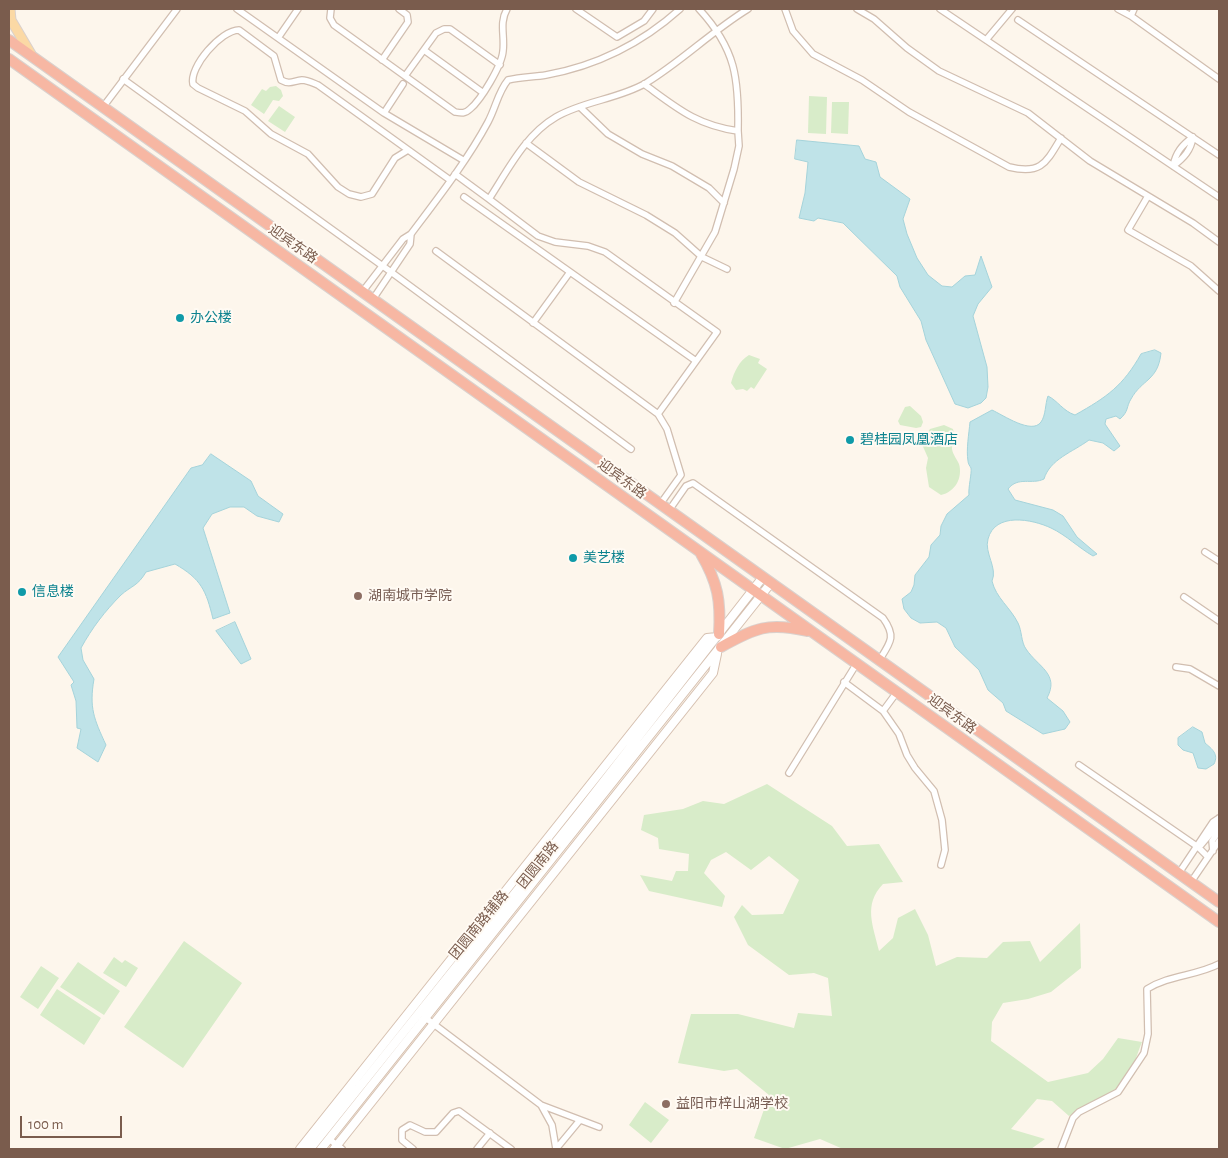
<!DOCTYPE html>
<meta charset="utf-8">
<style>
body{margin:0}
#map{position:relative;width:1228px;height:1158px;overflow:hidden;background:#fdf6ec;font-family:"Alegreya Sans",sans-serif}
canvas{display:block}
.frame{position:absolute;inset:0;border:10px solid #7a5c4d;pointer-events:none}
.scale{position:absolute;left:20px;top:1116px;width:102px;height:22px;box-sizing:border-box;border:2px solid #7a5c4d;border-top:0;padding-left:6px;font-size:15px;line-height:18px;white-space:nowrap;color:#7a5c4d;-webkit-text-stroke:4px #fffaf3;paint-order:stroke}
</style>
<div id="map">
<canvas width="1228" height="1158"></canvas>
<div class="frame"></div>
<div class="scale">100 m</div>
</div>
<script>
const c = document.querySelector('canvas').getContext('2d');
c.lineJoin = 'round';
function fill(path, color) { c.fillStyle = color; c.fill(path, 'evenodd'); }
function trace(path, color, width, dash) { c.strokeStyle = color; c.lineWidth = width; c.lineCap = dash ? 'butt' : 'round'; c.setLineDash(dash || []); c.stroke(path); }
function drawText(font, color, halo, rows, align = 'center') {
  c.font = font + ' "Alegreya Sans","Noto Sans SC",sans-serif'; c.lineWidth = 4; c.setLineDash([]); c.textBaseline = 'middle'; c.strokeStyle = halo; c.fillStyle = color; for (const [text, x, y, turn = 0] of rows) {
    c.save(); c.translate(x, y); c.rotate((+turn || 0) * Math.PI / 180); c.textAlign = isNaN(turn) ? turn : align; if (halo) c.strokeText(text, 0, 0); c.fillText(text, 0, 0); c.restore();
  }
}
fill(new Path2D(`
 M276,86l5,4 2,6 -4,5 -6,-1 -9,14 -13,-9 11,-16 4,2 4,-4z
 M809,96l18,1 -1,37 -18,-1z
 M832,102h17l-1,32 -17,-1z
 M279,106l16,11 -10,15 -17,-11z
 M749,355l11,4 -2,4 9,6 -13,20 -3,-2 -4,4 -4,-2 -7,1 -5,-7c3,-11 8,-22 18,-28z
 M910,406l11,10 2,6 -2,5 -5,1 -16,-3 -2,-4 7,-14z
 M944,425l9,4c2,8 -1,13 -1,20 1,6 5,10 7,15 4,14 -4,28 -18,31l-12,-8 -3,-19 2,-10 -7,-16 9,-13z
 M767,784l65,42 15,20 32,-2 24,38 -20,2c-20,21 -10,41 -4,67l14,-13 5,-20 17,-9 13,26 8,31 21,-9 30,1 16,-16 27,-1 10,21 40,-39 1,45 -30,24 -23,7 -25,4 -11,19 -1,19 57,41 40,-9 15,-14 15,-21 24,4c-5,11 -9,30 -17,39 -15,16 -38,23 -56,35l-17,-15 -15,-2 -26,30 34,10 -14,10h-188l-23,-10 -35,10 -31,-11 15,-43 -32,-26 -13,2 -46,-8 13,-49h47l56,14 4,-15 34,3 -4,-38 -14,-5 -25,2 -41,-30 -14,-28 8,-12 10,10 31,-1 16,-34 -30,-24 -18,14 -25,-18 -15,8 -7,13 21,23 -3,11 -73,-16 -9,-16 32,6 4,-10h12l1,-17 -30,-5 -1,-11 -17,-8 3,-15 39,-6 20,-8 21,3z
 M184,941l58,42 -59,85 -59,-41z
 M114,957l8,6 3,-3 13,8 -12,19 -23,-14z
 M78,962l42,29 -16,24 -44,-28z
 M41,966l18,12 -21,31 -18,-12z
 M57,989l44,29 -17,27 -44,-30z
 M645,1102l24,18 -18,23 -22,-18z`), '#d8ecc9');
const water = new Path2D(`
 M797,140l62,6 6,13 11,3 4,15 30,22 -7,20 4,15 10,24 11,17 14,11 10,1 13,-11 10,-1 6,-19 11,31 -14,17 -5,12 14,51 1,20 -2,11 -5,5 -13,5 -13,-4 -29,-64 -5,-19 -21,-34 -3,-11 -54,-53 -25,-5 -4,3 -15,-3 6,-25 3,-31 -13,-3z
 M1155,350l6,3c-3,28 -19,26 -30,46 -5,8 -2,12 -11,20l-4,-3 -10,3 -1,5 15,22 -6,5 -11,-8 -14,-3c-16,12 -39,19 -45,39 -12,6 -26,-3 -36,10l7,11 38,10 10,6 14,21 20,17 -4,2c-14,-8 -27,-21 -42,-28 -19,-9 -56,-16 -63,11 -4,14 10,29 4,42 4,17 18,26 26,42 4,8 3,19 8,26 12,18 34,25 21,49l16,13 7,11 -5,7 -22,5 -37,-23 -3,-8 -15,-13 -9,-20 -24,-23 -9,-19 -9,-6 -17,1 -9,-5 -7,-9 -2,-10 9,-7 3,-7 1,-10 14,-18 2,-12 9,-10 1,-9 6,-12 22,-19c-1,-7 3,-22 2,-27 -1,-2 -3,-4 -3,-7 -2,-11 1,-28 2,-39l22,-12c11,5 40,25 49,12 5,-7 4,-18 7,-26 10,5 15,15 27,19 32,-18 48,-29 66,-61z
 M211,454l40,27 7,15 25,18 -4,8 -22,-6 -13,-9h-14l-18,7 -9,14 27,85 -17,6c-7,-29 -12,-40 -38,-55l-29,8c-8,14 -15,14 -25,23 -16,16 -29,33 -40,53l2,12 11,19c-5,29 0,40 12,66l-8,17 -21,-14 4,-19 -4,-1 -1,-27 -5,-16 3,-3 -16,-25 133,-189 11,-3z
 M235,622l16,37 -10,5 -25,-33z
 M1193,727l9,5 3,11c7,6 14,11 9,21l-8,5 -8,-1 -5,-15 -10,-3 -5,-5v-7z`);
fill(water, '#bfe3e8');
trace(water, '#a5d3da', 1);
const street = new Path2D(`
 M237,9l147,104 79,47
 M331,9l-1,9 4,7 121,87c6,1 10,2 15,-3 11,-9 32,-44 33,-58 2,-15 -4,-28 4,-42
 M576,9l41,28 27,-16 9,-12
 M699,9c37,40 40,70 39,122
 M785,9l8,22 20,23 49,26 47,32 100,55c32,8 37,-4 52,-29
 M857,9l17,10 33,29 32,23 89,42 62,48 103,62 26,19
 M940,9l279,188
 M1118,9l13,7 3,-7
 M1131,16l88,63
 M1018,20l201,135
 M278,38l20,-29
 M986,40l26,-31
 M424,50l58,42
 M382,60l26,-38 -1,-7 -8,-6
 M405,76l31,-43 8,-4h6l50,36
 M123,79l268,193 240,177
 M644,84c33,24 52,41 94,47l1,15 -5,23 -19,63 -41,71
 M103,107l74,-98
 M580,107l28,27 34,20 30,12 37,22 15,15
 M384,113l19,-29
 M1193,137c-2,13 -9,21 -20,29 3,-14 9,-21 20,-29z
 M526,143l53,39 67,33 29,18 27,24 25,12
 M408,150l-13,8 -23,36 -11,3 -12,-3 -11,-7 -30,-33 -37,-20 -26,-23 -47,-23 -5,-4c-4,-17 28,-54 46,-54l35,26 7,24c9,5 12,1 21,0 5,0 11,3 16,5l132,95
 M455,174l34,25
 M1148,196l-20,34 63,36 28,25
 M464,197l232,164
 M411,234c27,-36 56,-73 77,-112 8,-15 10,-30 20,-42 13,-3 26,-3 38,-5 50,-9 96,-32 134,-66
 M436,251l222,163
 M363,291l40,-52 8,-5 -1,10 -37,55
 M533,323l37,-51
 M661,503l20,-28 -14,-46 -9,-15 59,-82 -112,-80 -17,-6 -33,-4 -17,-6 -49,-37c19,-29 36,-64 67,-82 27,-16 63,-18 90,-34 36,-22 66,-52 102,-74
 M670,509l16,-23 7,-3 190,135c13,18 8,24 -3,41
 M1205,552l14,9
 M1184,597l35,24
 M1176,667l14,2 29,17
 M844,682l39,29 16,23 8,21 8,13 19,23 8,29 3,30 -4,15
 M883,711l14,-19
 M1079,765l119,82 10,10
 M789,773l68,-110
 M1201,845l16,-19 2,-8
 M1213,851l-1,-10 7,-10
 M1179,873l34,-51 6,-4
 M1191,882l28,-41
 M427,1019l114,86 11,20 4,24
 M541,1105l58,22
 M329,1139l13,10
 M413,1149l-11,-9v-10l8,-5 15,7h11l17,-19 6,-2 52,38
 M477,1149l13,-16
 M556,1149l24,-29
 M1061,1149l12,-31 6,-6 39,-20 26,-39 4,-19 -1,-45c22,-14 49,-13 72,-25`);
const secondary = new Path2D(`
 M300,1149l407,-511 10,-1
 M310,1149l269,-336 184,-236
 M321,1149l450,-566
 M334,1149l379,-476 4,-19`);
const primary = new Path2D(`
 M10,9l1,11 20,34`);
const highway = new Path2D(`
 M9,40l1210,862
 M9,59l1210,863
 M701,554c17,29 20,47 18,80
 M721,647c34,-19 47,-25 86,-16`);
trace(street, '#d1beb0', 8);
trace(secondary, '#d6c0b0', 10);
trace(primary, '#dad1cd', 11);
trace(highway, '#dad1cd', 12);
trace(street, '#fff', 5.5);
trace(secondary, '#fff', 8);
trace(primary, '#fbd9a5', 9);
trace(highway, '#f7b7a3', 10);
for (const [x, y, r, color] of [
 [180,318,5,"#0f9aa8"],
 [850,440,5,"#0f9aa8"],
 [573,558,5,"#0f9aa8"],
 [22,592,5,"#0f9aa8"],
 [358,596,5,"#8d6e63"],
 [666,1104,5,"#8d6e63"]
]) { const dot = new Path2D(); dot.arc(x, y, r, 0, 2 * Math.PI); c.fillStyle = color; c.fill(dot); trace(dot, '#fffaf3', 2); }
drawText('14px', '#7a5c4d', '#fffaf3', [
 ["迎宾东路",293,244,35],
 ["迎宾东路",622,479,36],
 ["迎宾东路",952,714,36],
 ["团圆南路",538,865,-51],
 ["团圆南路辅路",479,925,-51]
]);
drawText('14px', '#0d838f', '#fffaf3', [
 ["办公楼",190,318],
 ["碧桂园凤凰酒店",860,440],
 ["美艺楼",583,558],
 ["信息楼",32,592]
], 'left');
drawText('14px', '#785e54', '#fffaf3', [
 ["湖南城市学院",368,596],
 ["益阳市梓山湖学校",676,1104]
], 'left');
</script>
